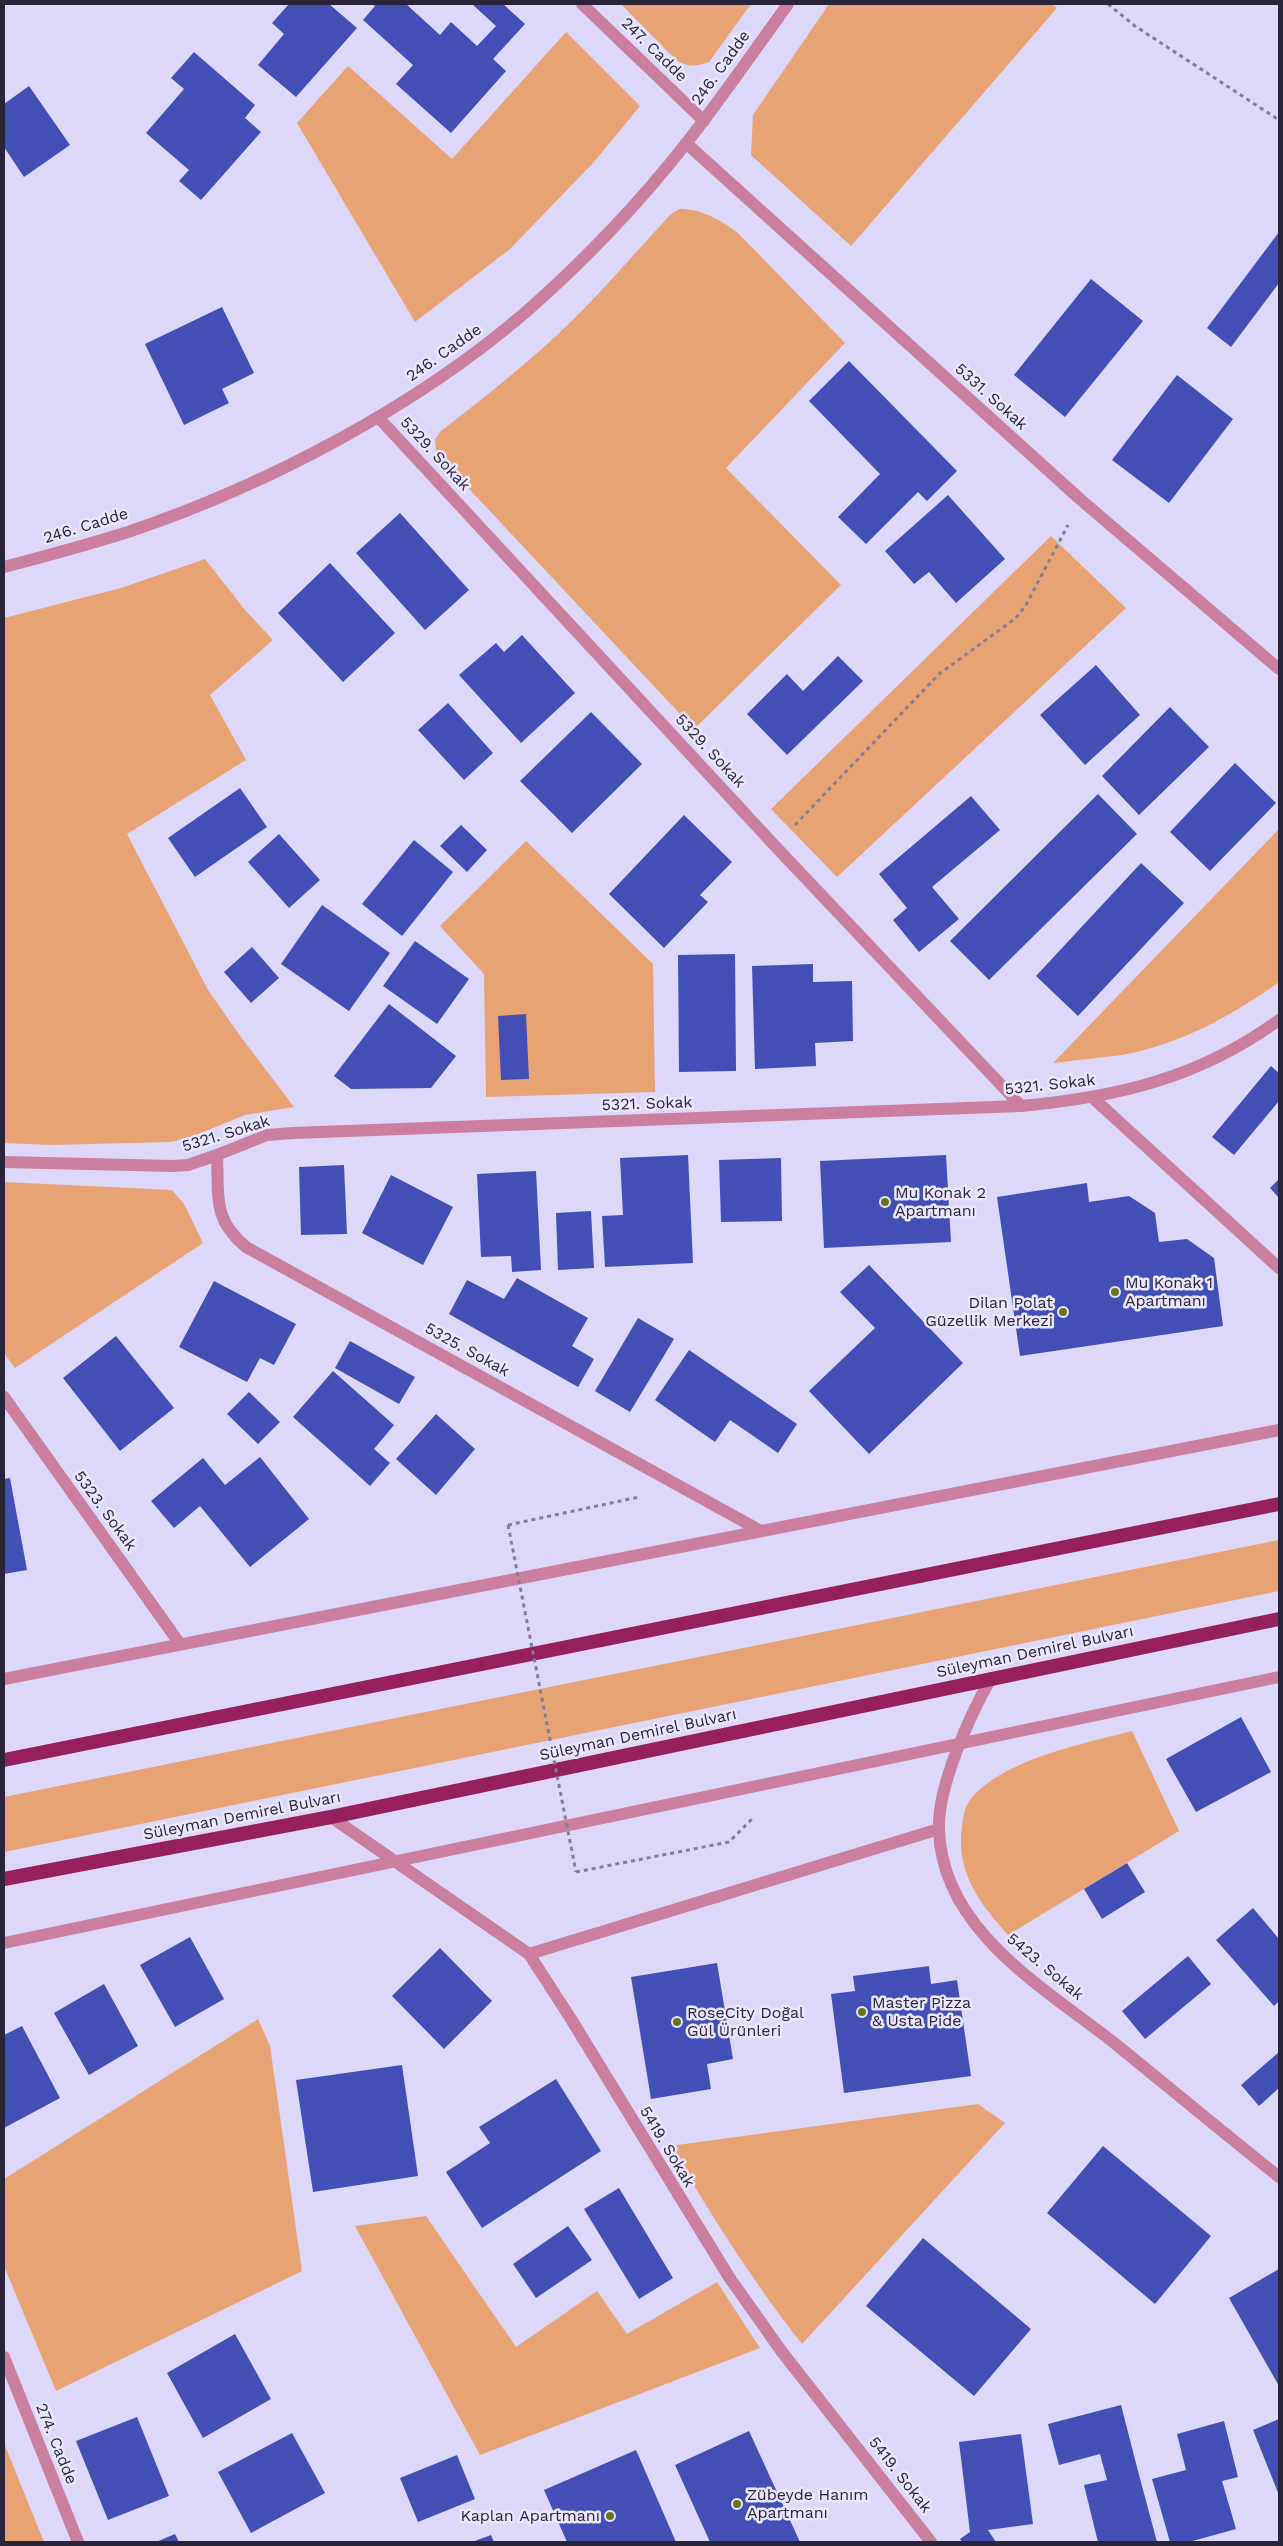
<!DOCTYPE html>
<meta charset="utf-8">
<style>
body{margin:0}
#map{position:relative;width:1283px;height:2546px;overflow:hidden;background:#ddd7f9;font-family:"Work Sans",sans-serif}
canvas{display:block}
.frame{position:absolute;inset:0;border:5px solid #292439;pointer-events:none}
</style>
<div id="map">
<canvas width="1283" height="2546"></canvas>
<div class="frame"></div>
</div>
<script>
const c = document.querySelector('canvas').getContext('2d');
c.lineJoin = 'round';
function fill(path, color) { c.fillStyle = color; c.fill(path, 'evenodd'); }
function trace(path, color, width, dash) { c.strokeStyle = color; c.lineWidth = width; c.lineCap = dash ? 'butt' : 'round'; c.setLineDash(dash || []); c.stroke(path); }
function drawText(font, color, halo, rows, align = 'center') {
  c.font = font + ' "Work Sans",sans-serif'; c.lineWidth = 5; c.setLineDash([]); c.textBaseline = 'middle'; c.strokeStyle = halo; c.fillStyle = color; for (const [text, x, y, turn = 0] of rows) {
    c.save(); c.translate(x, y); c.rotate((+turn || 0) * Math.PI / 180); c.textAlign = isNaN(turn) ? turn : align; if (halo) c.strokeText(text, 0, 0); c.fillText(text, 0, 0); c.restore();
  }
}
fill(new Path2D(`
 M621,4h130l-42,58c-13,5 -21,5 -33,-2z
 M829,4h223l5,4 -206,238 -100,-91 2,-40z
 M566,32l74,74 -46,56 -84,87 -95,73 -118,-199 51,-57 104,93z
 M679,209c23,0 40,10 59,24l107,110 -119,125 115,117 -147,144 -251,-268 -7,-11 -1,-11 6,-8c39,-30 78,-61 114,-94 41,-38 77,-81 115,-122z
 M1051,536l75,72 -289,269 -66,-68z
 M205,559l40,51 28,30 -63,55 36,65 -119,74 81,156 30,43 56,74 -49,8 -54,22 -20,5 -120,3 -47,-2v-525l117,-30z
 M1279,829v153c-46,33 -100,63 -157,73 -22,3 -46,5 -69,8z
 M526,841l127,123 2,128 -169,5 -2,-123 -44,-48z
 M4,1182l168,8 12,14 19,39 -188,125 -11,-15z
 M1279,1540v51l-1275,261v-55z
 M1132,1731l47,100 -171,104c-26,-29 -49,-58 -47,-99 1,-10 2,-28 9,-36 33,-41 113,-56 162,-69z
 M258,2019l12,27 32,225 -246,120 -52,-125v-87z
 M978,2104l27,19 -203,221c-50,-63 -91,-130 -132,-198z
 M426,2216l90,131 81,-56 30,43 90,-52 43,66 -280,107 -125,-229z
 M4,2443l40,99h-40z`), '#e8a374');
fill(new Path2D(`
 M289,4h40l28,24 -61,69 -38,-32 26,-31 -12,-11z
 M372,4h34l34,31 11,-13 26,24 19,-20 -24,-22h31l22,20 -32,35 13,12 -55,62 -55,-49 17,-19 -50,-45 12,-14z
 M194,52l61,53 -10,13 16,14 -60,68 -22,-19 10,-11 -43,-37 38,-44 -13,-11z
 M29,86l41,59 -46,32 -20,-30v-43z
 M1279,232v51l-48,64 -24,-19z
 M1091,279l52,42 -78,96 -51,-42z
 M222,307l32,66 -32,16 7,14 -45,22 -39,-81z
 M849,361l108,110 -30,30 -9,-9 -52,52 -28,-27 42,-43 -71,-73z
 M1177,375l56,44 -64,84 -57,-43z
 M948,495l57,64 -49,44 -27,-31 -15,12 -29,-33z
 M400,513l69,77 -44,40 -69,-77z
 M330,563l65,70 -52,49 -65,-69z
 M522,635l53,58 -54,50 -62,-68 37,-32 8,9z
 M838,656l25,25 -76,74 -40,-41 40,-40 16,17z
 M1096,665l44,50 -55,50 -45,-50z
 M448,703l45,50 -29,27 -46,-50z
 M1170,707l39,40 -70,68 -37,-39z
 M591,712l51,52 -70,69 -52,-52z
 M1235,763l41,40 -66,68 -40,-39z
 M240,788l27,39 -72,50 -27,-39z
 M1098,794l39,40 -148,146 -39,-39z
 M971,796l29,34 -68,57 27,32 -40,33 -26,-32 14,-12 -28,-34z
 M684,815l48,47 -32,33 8,7 -44,46 -55,-54z
 M461,825l26,25 -20,22 -27,-26z
 M279,834l41,46 -31,28 -41,-46z
 M414,840l39,32 -51,64 -40,-32z
 M1141,863l43,40 -106,113 -42,-40z
 M322,905l68,48 -41,58 -68,-47z
 M415,941l54,38 -32,45 -54,-38z
 M252,947l27,31 -28,25 -27,-31z
 M735,954l1,117 -57,1 -1,-117z
 M813,964v18l39,-1 1,60 -38,2 1,23 -61,3 -3,-103z
 M389,1004l67,52 -25,32 -80,1 -17,-13z
 M526,1014l3,65 -28,1 -3,-64z
 M1271,1066l8,7v28l-45,54 -22,-18z
 M688,1155l5,108 -88,4 -3,-51 21,-1 -3,-57z
 M946,1155l5,87 -127,6 -4,-87z
 M781,1158l1,63 -61,1 -2,-62z
 M344,1165l3,69 -46,1 -2,-68z
 M536,1171l5,99 -29,2 -1,-16 -30,1 -4,-83z
 M391,1175l62,32 -30,58 -61,-32z
 M1279,1179v19l-9,-10z
 M1087,1183l2,19 40,-6 26,17 4,29 28,-3 27,19 9,68 -203,30 -23,-159z
 M591,1211l3,57 -36,2 -2,-57z
 M869,1265l94,98 -94,91 -60,-63 66,-63 -35,-36z
 M517,1278l71,40 -16,28 22,13 -16,28 -129,-73 18,-34 37,19z
 M214,1281l82,43 -22,41 -14,-7 -13,24 -68,-35z
 M638,1318l36,21 -44,73 -35,-21z
 M116,1336l58,72 -54,43 -57,-73z
 M350,1341l65,36 -16,27 -64,-36z
 M689,1350l108,74 -19,29 -48,-33 -15,22 -60,-42z
 M333,1371l61,54 -20,24 16,14 -20,23 -77,-69z
 M249,1392l31,30 -22,22 -31,-30z
 M436,1414l39,35 -39,46 -40,-36z
 M260,1457l49,62 -59,48 -50,-61 -26,22 -23,-27 52,-43 22,27z
 M10,1478l17,92 -23,4v-95z
 M1241,1717l30,55 -75,40 -30,-53z
 M1127,1863l18,29 -43,27 -18,-30z
 M1253,1908l26,31v62l-5,5 -58,-66z
 M190,1937l34,62 -49,28 -35,-62z
 M440,1948l52,53 -48,48 -52,-53z
 M1188,1956l23,28 -66,55 -23,-28z
 M717,1963l16,96 -26,5 4,25 -60,10 -20,-122z
 M929,1966l2,18 26,-4 14,96 -127,17 -13,-99 24,-3 -2,-15z
 M104,1984l34,62 -49,29 -35,-62z
 M22,2026l38,72 -56,30v-93z
 M1279,2052v36l-20,18 -18,-21z
 M402,2065l16,111 -105,16 -17,-112z
 M556,2079l45,72 -119,77 -36,-56 44,-29 -11,-16z
 M1103,2146l108,90 -56,68 -108,-91z
 M619,2188l54,90 -34,21 -55,-90z
 M568,2226l24,34 -56,38 -23,-34z
 M923,2238l108,91 -57,67 -108,-90z
 M1279,2269v117l-50,-88z
 M235,2334l36,65 -68,39 -36,-65z
 M1121,2405l17,66 19,71h-59l-14,-57 23,-5 -7,-26 -41,11 -11,-41z
 M137,2417l32,79 -61,24 -32,-79z
 M1279,2419v76l-26,-65z
 M1224,2421l14,56 -16,4 14,48 -47,13h-19l-18,-63 34,-9 -9,-36z
 M749,2431l51,111h-90l-35,-77z
 M292,2433l33,60 -74,40 -33,-61z
 M1021,2434l12,90 -45,6 8,12h-34l-2,-3 10,-7 -11,-90z
 M636,2450l40,92h-109l-23,-52z
 M457,2455l18,44 -57,23 -18,-44z
 M175,2534l4,8h-23z
 M491,2535l3,7h-22z`), '#444fb6');
trace(new Path2D(`
 M1108,4l27,22 144,94
 M795,825l144,-151 77,-56 10,-13 42,-80
 M508,1525l131,-28
 M576,1872l153,-30 25,-25`), '#827d98', 3, [4, 4]);
trace(new Path2D(`
 M1093,1098l186,170
 M4,1162l169,4 15,-1 29,-10`), '#c97f9d', 12);
trace(new Path2D(`
 M582,4l122,117
 M686,143l395,357 198,169
 M378,417l398,430 245,259
 M4,567c42,-11 83,-22 124,-35 139,-47 288,-125 399,-221 58,-51 114,-110 161,-170 35,-45 67,-91 100,-137
 M4,1397l176,247
 M761,1531l-515,-284c-34,-28 -27,-51 -29,-92l50,-20 26,-2 728,-27c97,-9 178,-28 258,-86
 M991,1678c-21,37 -54,109 -52,152 3,102 109,160 179,216 54,44 107,88 161,131
 M4,1679l1275,-249
 M331,1817l198,137 42,65 158,258 53,75 149,190
 M4,1943l1275,-266
 M529,1954l410,-125
 M4,2357l74,185`), '#c97f9d', 12);
trace(new Path2D(`
 M4,1760l1275,-256
 M4,1879l327,-62 948,-198`), '#96205d', 14);
trace(new Path2D(`
 M508,1525l68,347`), '#827d98', 3, [4, 4]);
for (const [x, y, r, color] of [
 [885,1202,5,"#6b731b"],
 [1115,1292,5,"#6b731b"],
 [1063,1312,5,"#6b731b"],
 [862,2012,5,"#6b731b"],
 [677,2022,5,"#6b731b"],
 [737,2504,5,"#6b731b"],
 [610,2516,5,"#6b731b"]
]) { const dot = new Path2D(); dot.arc(x, y, r, 0, 2 * Math.PI); c.fillStyle = color; c.fill(dot); trace(dot, '#eae6fd', 2); }
drawText('16px', '#292439', '#eae6fd', [
 ["247. Cadde",654,50,44],
 ["246. Cadde",721,68,-54],
 ["246. Cadde",444,353,-35],
 ["5331. Sokak",991,397,42],
 ["5329. Sokak",435,454,47],
 ["246. Cadde",86,526,-17],
 ["5329. Sokak",710,751,47],
 ["5321. Sokak",1050,1085,-6],
 ["5321. Sokak",647,1104,-2],
 ["5321. Sokak",226,1134,-17],
 ["5325. Sokak",467,1350,29],
 ["5323. Sokak",105,1511,54],
 ["Süleyman Demirel Bulvarı",1035,1652,-12],
 ["Süleyman Demirel Bulvarı",638,1735,-12],
 ["Süleyman Demirel Bulvarı",242,1816,-11],
 ["5423. Sokak",1045,1967,40],
 ["5419. Sokak",667,2147,59],
 ["274. Cadde",56,2444,68],
 ["5419. Sokak",900,2475,52]
]);
drawText('16px', '#292439', '#eae6fd', [
 ["Mu Konak 2",895,1193],
 ["Apartmanı",895,1211],
 ["Mu Konak 1",1125,1283],
 ["Apartmanı",1125,1301],
 ["Dilan Polat",1053,1303,"right"],
 ["Güzellik Merkezi",1053,1321,"right"],
 ["Master Pizza",872,2003],
 ["& Usta Pide",872,2021],
 ["RoseCity Doğal",687,2013],
 ["Gül Ürünleri",687,2031],
 ["Zübeyde Hanım",747,2495],
 ["Apartmanı",747,2513],
 ["Kaplan Apartmanı",600,2516,"right"]
], 'left');
</script>
